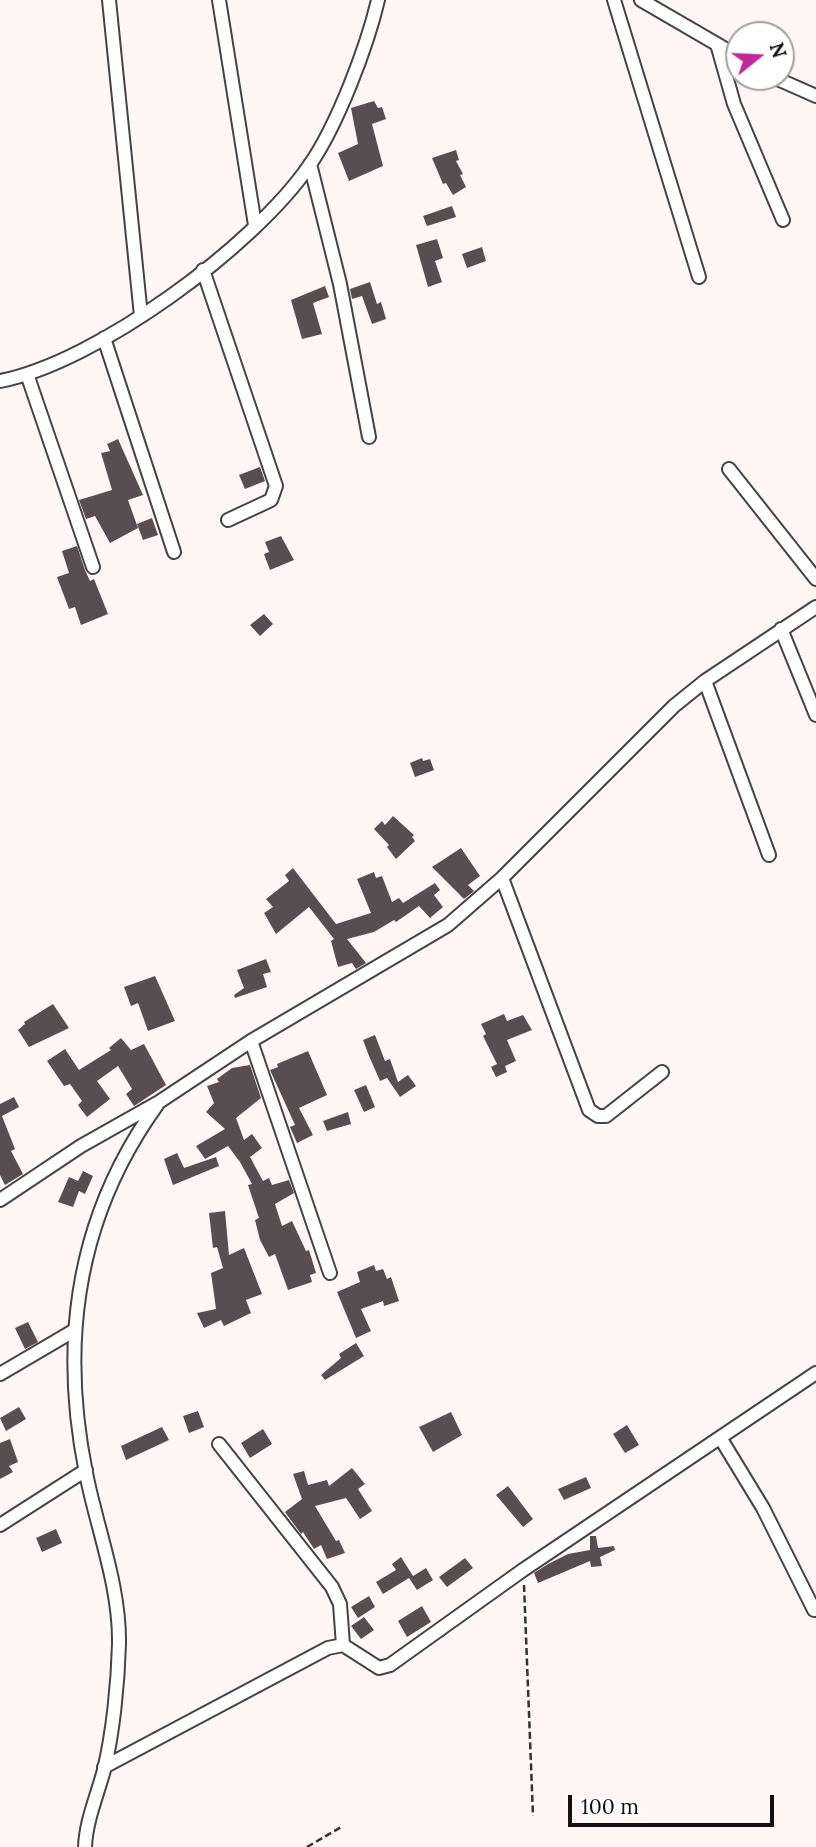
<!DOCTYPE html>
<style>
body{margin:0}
#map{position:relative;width:816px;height:1847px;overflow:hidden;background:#fff6f5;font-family:Lora,serif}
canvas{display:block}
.north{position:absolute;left:725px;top:21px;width:70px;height:70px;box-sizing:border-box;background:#fff;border:2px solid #a0a0a0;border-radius:50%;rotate:72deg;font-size:19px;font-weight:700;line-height:28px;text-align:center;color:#111}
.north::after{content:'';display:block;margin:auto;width:24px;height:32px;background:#c3279a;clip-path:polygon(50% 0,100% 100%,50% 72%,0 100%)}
.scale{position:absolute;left:568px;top:1795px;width:206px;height:32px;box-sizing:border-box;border:4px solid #111;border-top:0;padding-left:9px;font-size:21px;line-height:24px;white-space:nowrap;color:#111;-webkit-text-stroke:5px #fff;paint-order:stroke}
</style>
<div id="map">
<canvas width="816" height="1847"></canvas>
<div class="north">N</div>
<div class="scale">100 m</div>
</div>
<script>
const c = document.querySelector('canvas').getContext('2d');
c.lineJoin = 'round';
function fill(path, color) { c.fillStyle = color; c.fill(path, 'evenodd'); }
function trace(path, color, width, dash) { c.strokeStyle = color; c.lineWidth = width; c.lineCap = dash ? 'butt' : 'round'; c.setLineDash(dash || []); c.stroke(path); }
fill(new Path2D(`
 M374,101l4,7 4,-1 4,12 -14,5 11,42 -34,15 -11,-28 20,-9 -7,-36z
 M456,150l3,10 -3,1 7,13 -3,1 6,12 -13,8 -7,-12 -3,1 -11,-26z
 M452,206l4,11 -29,9 -4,-10z
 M437,239l6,19 -8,3 7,21 -14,5 -12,-42z
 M482,247l4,14 -19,7 -5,-14z
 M370,282l7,22 4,-2 5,17 -14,5 -10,-28 -10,3 -2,-10z
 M325,286l4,11 -16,6 9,31 -20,5 -11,-39z
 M118,439l25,56 -15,5 10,28 -28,15 -15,-27 -9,3 -7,-19 33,-10 -11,-37 9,-2 -3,-7z
 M260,467l5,14 -20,8 -6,-14z
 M152,518l6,17 -15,5 -6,-16z
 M281,536l13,24 -24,10 -6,-16 5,-2 -4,-10z
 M77,546l8,24 5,11 4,-2 14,35 -27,11 -6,-18 -6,2 -12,-32 12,-4 -7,-22z
 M264,614l9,10 -13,12 -10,-11z
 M422,758l1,3 7,-2 4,11 -19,7 -5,-14z
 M393,816l21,19 -2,2 3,4 -19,18 -9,-12 2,-2 -15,-16 8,-8 3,4z
 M461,848l19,28 -12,9 6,6 -10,8 -32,-32z
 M293,868l43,56 35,-11 -14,-34 17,-7 2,6 6,-2 10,26 7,-4 4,5 32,-20 5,7 -6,5 9,12 -13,11 -11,-12 -23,16 -2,-2 -20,12 -27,7 19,24 -10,6 -4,-6 -14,4 -7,-26 3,-2 -25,-32 -33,27 -12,-21 9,-6 -7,-8 23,-18 -4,-6z
 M266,959l5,13 -8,2 4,13 -32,11 -1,-3 10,-7 -7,-18z
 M155,976l20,45 -27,10 -10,-28 -7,3 -7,-19z
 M53,1004l16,24 -40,19 -11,-17 7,-6 -1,-2z
 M504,1014l3,7 16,-6 9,15 -25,10 9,21 -11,5 2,6 -11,5 -5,-10 6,-3 -14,-28 3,-2 -5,-10z
 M375,1035l10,26 5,-2 8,23 10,-7 8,11 -16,11 -13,-19 -7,3 -11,-25 -6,-16z
 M121,1038l10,12 13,-6 22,41 -32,21 -8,-12 6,-5 -14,-23 -21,15 13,18 -23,18 -9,-12 4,-4 -12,-17 -6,2 -17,-25 18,-12 14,21 32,-20 -2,-2z
 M308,1051l19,44 -28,13 14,27 -16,8 -7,-16 5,-2 -25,-55 8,-3 -1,-3z
 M250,1065l11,33 -25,20 8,22 8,-6 10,14 -12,9 13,24 6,-3 3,7 17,-5 5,13 -19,11 7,22 10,-5 14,30 3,-1 7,23 -6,2 2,7 -24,8 -13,-36 -6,3 -9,-17 -5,-20 4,-2 -11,-33 4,-1 -12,-22 -12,-16 -23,13 -9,-13 29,-17 -19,-17 8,-9 -7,-17 12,-4 -2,-3 15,-11z
 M366,1085l9,22 -11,5 -10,-22z
 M14,1097l5,10 -17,9 13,33 -4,2 12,23 -18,11 -5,-10v-71z
 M348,1112l3,12 -24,7 -4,-10z
 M177,1153l7,15 32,-11 3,9 -46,19 -9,-26z
 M83,1171l10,5 -8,18 -6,-3 -6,16 -15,-5 11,-25 9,4z
 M225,1211l4,44 15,-7 18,46 -16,6 5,13 -27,13 -3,-6 -17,8 -7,-15 19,-4 -5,-36 12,-5 -6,-21 -4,1 -4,-35z
 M374,1265l2,6 7,-2 4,10 4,-2 8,24 -15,5 -1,-5 -22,8 10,22 -15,7 -19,-46 23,-10 -3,-10z
 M28,1322l10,20 -13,7 -10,-21z
 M356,1343l8,13 -39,24 -4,-5 20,-17 -2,-4z
 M19,1407l7,12 -20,12 -6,-13z
 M198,1411l6,16 -15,6 -6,-17z
 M451,1412l11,23 -29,17 -14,-25z
 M627,1425l12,20 -14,8 -12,-19z
 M162,1427l7,13 -43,20 -5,-14z
 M263,1429l9,15 -22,14 -9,-15z
 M10,1439l8,23 -9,4 4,6 -13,7v-36z
 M352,1468l13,16 -7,5 14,22 -12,8 -14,-21 -31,8 21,35 3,-1 6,13 -18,6 -6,-14 -7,4 -11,-17 -2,2 -16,-22 17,-13 -9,-25 11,-3 4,14 19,-5 2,6z
 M586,1477l5,11 -27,12 -6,-11z
 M508,1486l25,33 -10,8 -27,-32z
 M56,1529l6,14 -20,9 -6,-14z
 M590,1536h6l2,12 16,-2 1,4 -15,7 2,9 -11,1 -1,-6 -52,22 -4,-10 14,-9 20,-10 22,-4z
 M401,1557l12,19 13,-8 7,12 -16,10 -8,-12 -26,16 -7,-12 20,-12 -4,-6z
 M465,1558l8,10 -26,19 -8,-10z
 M369,1596l6,11 -17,11 -7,-11z
 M422,1606l9,16 -24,15 -9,-16z
 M364,1617l10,13 -13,9 -10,-13z`), '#5a4d51');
const street = new Path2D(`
 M109,0l32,316
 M219,0l36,225
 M614,0l85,277
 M641,0l98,57
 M717,44l17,60 49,116
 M773,77l43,19
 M310,164l30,120 29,153
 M203,270l73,216 -5,14 -43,20
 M104,338l70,214
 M27,374l66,193
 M0,381c97,-19 253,-134 309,-215 28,-40 58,-119 69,-166
 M729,469l87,110
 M781,629l35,86
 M705,681l64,174
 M502,878l87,232 9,6h8l56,-44
 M251,1041l79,232
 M0,1200l81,-54 78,-44 92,-61 197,-116 54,-47 172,-172 31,-25 111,-74
 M0,1374l75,-44
 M721,1439l42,69 51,102
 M219,1444l113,143 8,17 3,41
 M0,1525l86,-55
 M104,1767l224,-119 15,-3 36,23 11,-3 133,-95 293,-197
 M85,1847c1,-26 12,-51 19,-77 9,-37 14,-87 15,-126 1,-58 -22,-115 -33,-171 -27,-133 -9,-257 71,-368`);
trace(street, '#444', 16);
trace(new Path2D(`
 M524,1585l9,231
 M307,1847l36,-21`), '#333', 2.5, [7, 3.5]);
trace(street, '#fff', 12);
</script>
